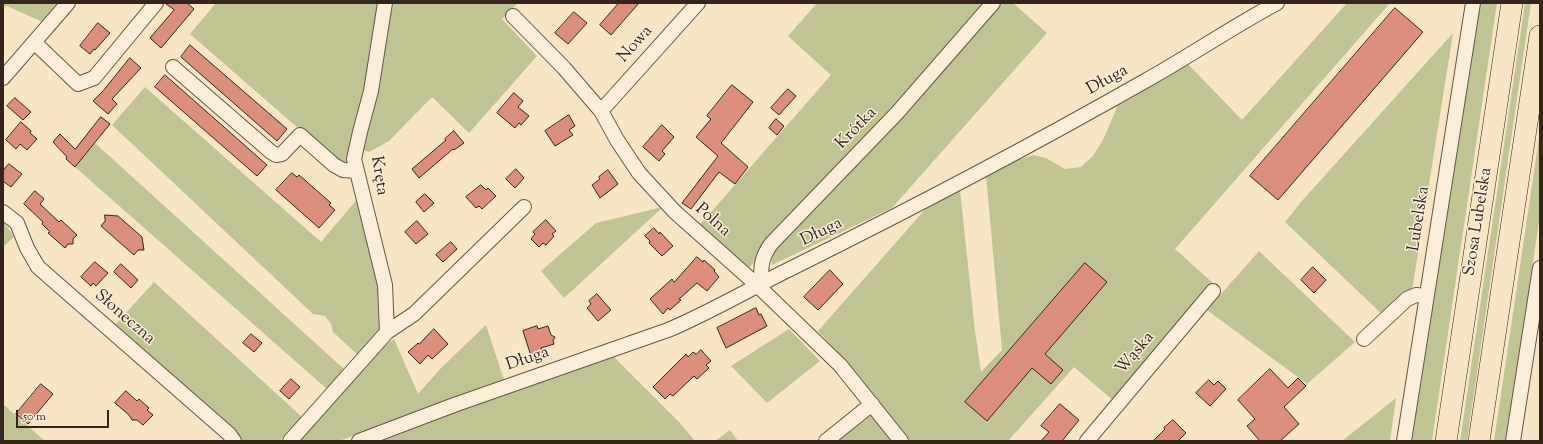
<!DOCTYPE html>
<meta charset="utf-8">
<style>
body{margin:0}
#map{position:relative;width:1543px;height:444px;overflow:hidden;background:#f8e5c3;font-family:"Sorts Mill Goudy",serif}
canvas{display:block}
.frame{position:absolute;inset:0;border:4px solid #36251f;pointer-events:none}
.scale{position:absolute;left:16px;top:410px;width:93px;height:18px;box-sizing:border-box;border:2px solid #36251f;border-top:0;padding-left:5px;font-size:12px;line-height:14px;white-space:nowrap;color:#36251f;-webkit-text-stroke:3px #faeed8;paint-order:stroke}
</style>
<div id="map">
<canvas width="1543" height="444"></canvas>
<div class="frame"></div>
<div class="scale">50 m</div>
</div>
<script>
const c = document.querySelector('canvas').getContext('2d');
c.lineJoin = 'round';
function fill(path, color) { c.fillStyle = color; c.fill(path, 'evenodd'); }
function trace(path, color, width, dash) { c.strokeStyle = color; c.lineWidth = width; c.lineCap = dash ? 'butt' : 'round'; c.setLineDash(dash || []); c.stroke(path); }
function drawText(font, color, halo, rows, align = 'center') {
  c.font = font + ' "Sorts Mill Goudy",serif'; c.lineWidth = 3; c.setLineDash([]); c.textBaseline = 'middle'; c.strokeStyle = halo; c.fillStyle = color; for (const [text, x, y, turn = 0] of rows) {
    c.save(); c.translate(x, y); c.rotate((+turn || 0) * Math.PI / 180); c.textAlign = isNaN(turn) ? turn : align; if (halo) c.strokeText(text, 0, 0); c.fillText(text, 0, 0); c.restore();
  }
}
fill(new Path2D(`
 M3,3h59l-17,20 -38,-17 -4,1z
 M216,3h302l-16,16 35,37 -68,77 -37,-36 -43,44 -20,11 -20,-7v16l-5,2 -12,-3 -26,-25 -116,-101z
 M817,3h167l-225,253 -12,15 -49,-44 133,-152 -43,-39z
 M1000,3h13l34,30 -155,175 -120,57c-1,-9 2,-14 8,-21l61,-63z
 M1347,3h43l-215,246 39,35 -100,117 -40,-34 -66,74h-104l-15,-18 -39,-57 -32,-35 111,-126 31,-15 15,141 6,41 21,-22 -16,-174 26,-14 21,-7 13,3 19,11 16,-2 12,-11 10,-16 15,-35 14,-7 55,-35 55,57z
 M1478,3h19l-65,438h-21z
 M1525,3h6l-64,438h-7z
 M1453,33l-41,258 -29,24 -98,-93 16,-20z
 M145,87l176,155 38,-45 20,95v39l-21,24 -25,-23 -2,-8 -6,-8 -12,-2 -201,-189z
 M1540,131v82l-32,228h-14z
 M95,143l250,227 -17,20 -253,-223z
 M663,207l-99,91 -23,-27 55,-48z
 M3,221l11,16 -11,10z
 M1259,251l96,91 -48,42 -100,-74z
 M154,282l148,135 -23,24h-36l-129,-115z
 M486,325l18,55 -165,61h-42l91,-98 6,-4 24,55 24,-27z
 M789,329l31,32 -53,42 -36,-37z
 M614,357l65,65 16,19h-320l77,-29z
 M1396,398l-6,43h-48z
 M3,404l42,37h-42z
 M874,413l21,28h-57z
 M730,430l8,11h-23z`), '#bfc492');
const building = new Path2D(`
 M165,3h22l7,6 -33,39 -11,-10 24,-28z
 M619,3h20l-28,32 -11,-10z
 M1395,8l28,24 -145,168 -28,-24z
 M574,12l13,11 -19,21 -13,-11z
 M98,23l12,10 -15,17 -1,-1 -4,5 -10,-8z
 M190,45l97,84 -10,12 -96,-84z
 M130,58l11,10 -29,31 5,5 -9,10 -15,-13 10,-10z
 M165,75l102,90 -10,11 -102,-89z
 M732,85l21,17 -32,41 27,24 -13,17 -16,-12 -28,37 -9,-6 36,-47 -22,-19 15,-18 -4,-3z
 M788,89l8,7 -17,19 -8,-7z
 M514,93l9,8 -5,6 11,9 -8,9 -2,-2 -4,5 -18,-15z
 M15,98l16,14 -8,8 -16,-14z
 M569,115l6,11 -6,4 4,5 -18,11 -10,-15z
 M101,117l9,7 -35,43 -9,-8 1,-2 -14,-15 7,-8 15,15z
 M776,119l8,7 -7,9 -8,-7z
 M21,122l10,9 -1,2 7,6 -10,11 -7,-6 -4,5 -10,-9z
 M662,125l12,12 -12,14 3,3 -6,7 -16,-14z
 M454,131l10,12 -10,7 -1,-1 -34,29 -7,-9 34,-29 -1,-1z
 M9,164l13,10 -11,13 -8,-6v-10z
 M516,169l8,9 -9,10 -9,-9z
 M608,170l10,14 -18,14 -8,-13 8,-6 -1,-2z
 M292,173l5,4 2,-2 32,28 -2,2 6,5 -16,18 -43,-38z
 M481,185l5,5 2,-2 8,8 -14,13 -3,-3 -3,2 -10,-11z
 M35,191l9,8 -4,5 19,18 2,-2 16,15 -4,4v5h-5l-3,4 -17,-15 2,-1 -8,-8 1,-2 -19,-18z
 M425,194l9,9 -10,9 -8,-10z
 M105,215l13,1 24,21 2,13h-6l-4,5 -33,-29 4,-5z
 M546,220l10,11 -4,3 2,2 -8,9 -3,-2 -4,4 -8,-8 4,-5 -2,-2z
 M417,221l11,13 -12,10 -11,-12z
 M654,228l5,6 1,-2 13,14 -11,10 -13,-13 1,-2 -5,-5z
 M451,242l6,7 -14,13 -7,-7z
 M697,257l6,5 1,-2 11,10 -1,1 5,6 -12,14 -10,-8 -18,16 2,1 -11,10 -2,-2 -5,6 -13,-15 22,-20 2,3z
 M95,262l13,11 -12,13 -3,-3 -2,3 -10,-9z
 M1085,263l22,19 -62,72 18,16 -12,14 -19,-16 -45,53 -22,-19z
 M121,264l17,16 -7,8 -17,-16z
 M1313,267l13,13 -12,13 -13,-13z
 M830,270l13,14 -25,26 -14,-13z
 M597,294l14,16 -13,11 -11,-13 4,-4 -2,-3z
 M756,308l3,7 2,-1 6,12 -41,22 -9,-20z
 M537,326l1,3 10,-3 3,9 4,2 -2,4 1,3 -13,4 2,7 -11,4 -9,-28z
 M434,329l14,15 -16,15 -4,-4 -8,9 -12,-12 10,-9 1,1z
 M251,334l11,9 -8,9 -11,-9z
 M701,350l10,11 -5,4 3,3 -12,11 -3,-3 -21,20 -3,-2 -5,5 -12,-12 33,-33 2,3 5,-5 3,2z
 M1270,369l18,19 10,-10 8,8 -22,21 15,17 -19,17h-20l-13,-15 8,-7 -17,-19z
 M291,379l9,8 -11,12 -9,-8z
 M1209,380l5,5 4,-4 8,8 -16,17 -14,-13z
 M41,384l12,10 -25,30 -12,-10z
 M126,391l11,10 2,-2 10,9 -2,2 6,5 -10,10 -6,-5h-5l-3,-5 -14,-12z
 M1060,404l19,16 -17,21h-21l8,-9 -8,-6z
 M1173,420l13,13 -8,8h-25l12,-12 -1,-1z`);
fill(building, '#db8f7a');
trace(building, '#36251f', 1);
const minor = new Path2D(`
 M513,16l51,52 37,43 16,29 22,33 36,39 82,73 83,80 61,76
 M34,42l44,42 16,-6 62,-75
 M173,67l98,85 5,3 6,-1 18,-19 34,30 9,5 13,1
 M3,78l65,-75
 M601,111l97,-108
 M3,212l14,11 10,25 11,19 191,167 5,7
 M761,283c0,-17 0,-25 10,-39l126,-131 96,-110
 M387,332l27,-18 110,-107
 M1364,339l43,-40 9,-4 10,1
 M290,441l97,-109 -2,-47 -31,-126 6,-27 11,-41 14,-88
 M359,441l95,-36 214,-75c43,-18 83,-42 124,-62 119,-59 237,-121 353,-187 45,-25 87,-54 132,-78
 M826,441l46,-37
 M1087,441l126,-150
 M1404,441l69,-438
 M1513,441l27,-173`);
const highway = new Path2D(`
 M1446,441l66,-438
 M1479,441l61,-405`);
trace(minor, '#665548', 16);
trace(highway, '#36251f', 22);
trace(minor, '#faeed8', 14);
trace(highway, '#f8e5c3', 21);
drawText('17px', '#36251f', '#faeed8', [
 ["Nowa",636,45,-48],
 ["Długa",1108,81,-29],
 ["Krótka",857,129,-46],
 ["Kręta",378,176,81],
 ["Lubelska",1420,219,-81],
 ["Polna",712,221,42],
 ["Szosa Lubelska",1479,222,-81],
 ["Długa",822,233,-26],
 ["Słoneczna",124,318,41],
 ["Wąska",1136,354,-50],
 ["Długa",528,360,-19]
]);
</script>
